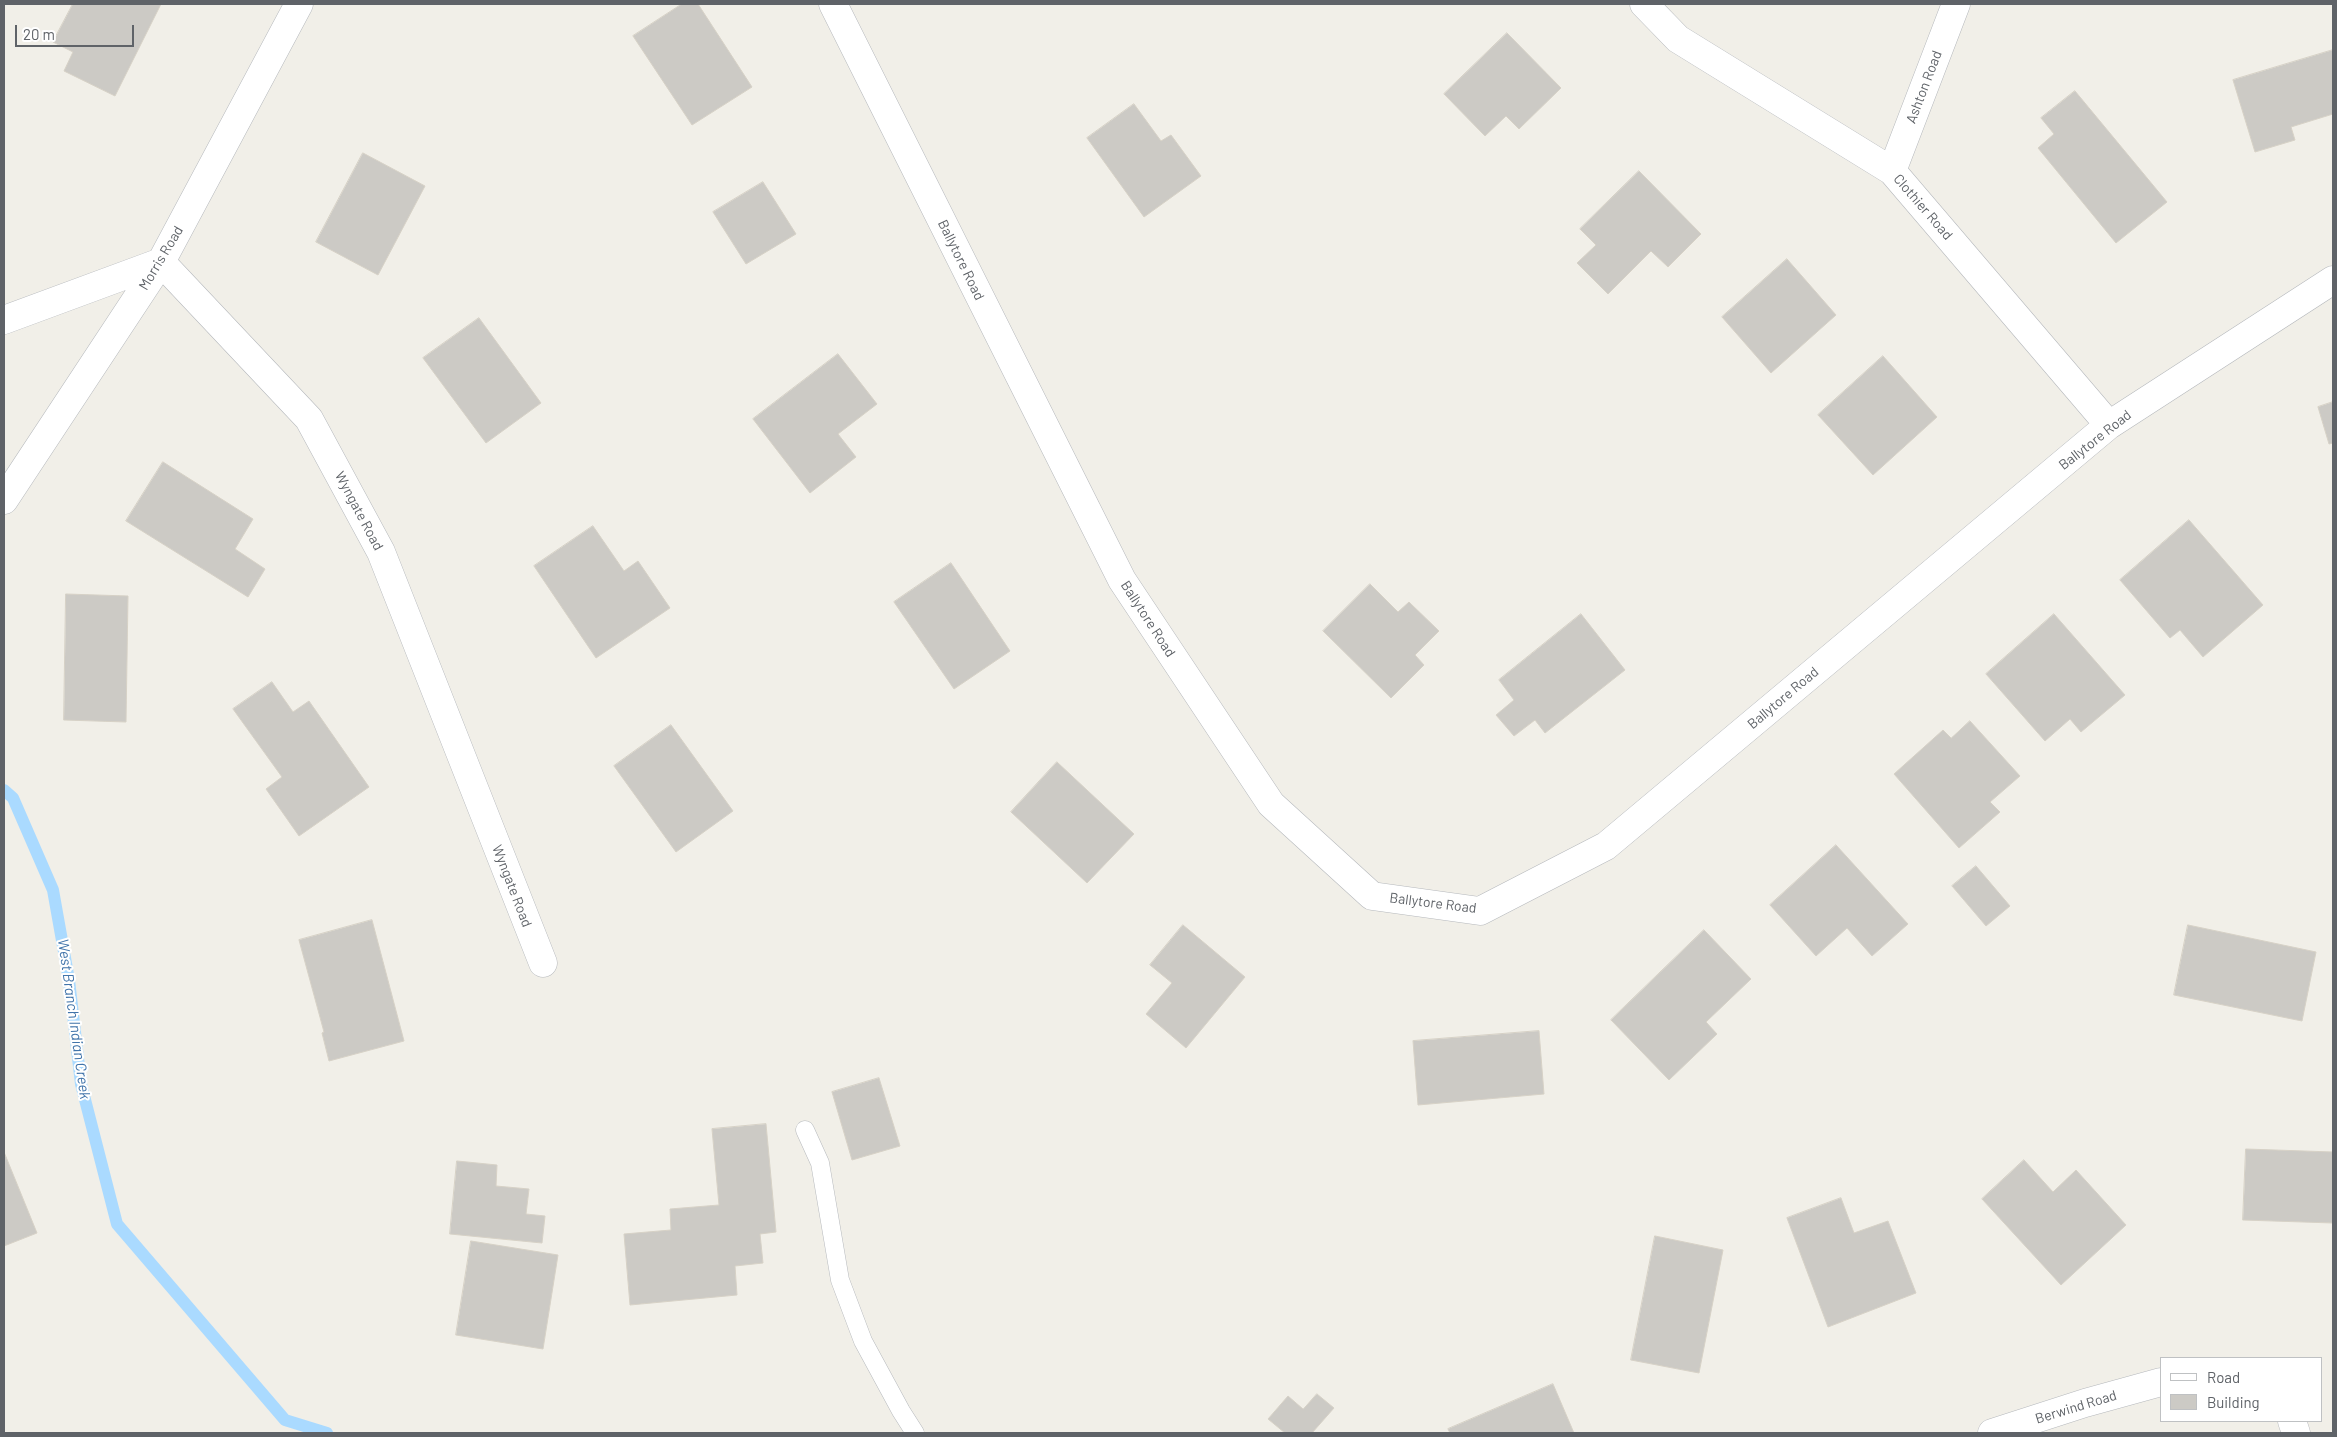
<!DOCTYPE html>
<style>
body{margin:0}
#map{position:relative;width:2337px;height:1437px;overflow:hidden;background:#f1efe8;font-family:Barlow,sans-serif}
canvas{display:block}
.frame{position:absolute;inset:0;border:5px solid #5f6368;pointer-events:none}
.legend{position:absolute;left:2160px;top:1357px;width:162px;height:65px;box-sizing:border-box;background:#fff;border:1px solid #bfc1c3;margin:0;padding:6px 9px;list-style:none;font-size:15px;color:#5f6368}
.legend li{display:flex;align-items:center;gap:10px;height:25px}
.legend b{width:25px;border:1px solid #bfc1c3}
.scale{position:absolute;left:15px;top:25px;width:119px;height:22px;box-sizing:border-box;border:2px solid #5f6368;border-top:0;padding-left:6px;font-size:15px;line-height:18px;white-space:nowrap;color:#5f6368;-webkit-text-stroke:4px #fff;paint-order:stroke}
</style>
<div id="map">
<canvas width="2337" height="1437"></canvas>
<div class="frame"></div>
<ul class="legend">
<li><b style="height:6px;background:#fff"></b>Road</li>
<li><b style="height:14px;background:#cccac5"></b>Building</li>
</ul>
<div class="scale">20 m</div>
</div>
<script>
const c = document.querySelector('canvas').getContext('2d');
c.lineJoin = 'round';
function trace(path, color, width, dash) { c.strokeStyle = color; c.lineWidth = width; c.lineCap = dash ? 'butt' : 'round'; c.setLineDash(dash || []); c.stroke(path); }
function fill(path, color) { c.fillStyle = color; c.fill(path, 'evenodd'); }
function drawText(font, color, halo, rows, align = 'center') {
  c.font = font + ' Barlow,sans-serif'; c.lineWidth = 4; c.setLineDash([]); c.textBaseline = 'middle'; c.strokeStyle = halo; c.fillStyle = color; for (const [text, x, y, turn = 0] of rows) {
    c.save(); c.translate(x, y); c.rotate((+turn || 0) * Math.PI / 180); c.textAlign = isNaN(turn) ? turn : align; if (halo) c.strokeText(text, 0, 0); c.fillText(text, 0, 0); c.restore();
  }
}
trace(new Path2D(`
 M4,790l9,8 40,92 16,90 12,104 36,140 168,196 42,13`), '#aadaff', 12);
const building = new Path2D(`
 M73,4h88l-46,92 -51,-25 9,-19 -20,-10z
 M682,4h16l54,83 -60,38 -59,-89z
 M1507,33l54,55 -42,41 -13,-13 -21,20 -41,-42z
 M2333,50v64l-42,13 4,13 -40,12 -22,-72z
 M2075,91l92,111 -51,41 -78,-95 16,-14 -13,-16z
 M1134,104l27,37 10,-6 30,41 -57,41 -57,-79z
 M363,153l62,33 -47,89 -62,-33z
 M1639,171l62,63 -33,33 -17,-16 -43,43 -31,-31 19,-18 -16,-16z
 M763,182l33,52 -50,30 -33,-52z
 M1787,259l49,56 -65,58 -49,-56z
 M479,318l62,85 -55,40 -63,-85z
 M838,354l39,50 -39,30 18,23 -46,36 -57,-74z
 M1883,356l54,61 -64,58 -55,-60z
 M2333,402v41l-4,1 -11,-37z
 M163,462l90,57 -18,30 30,20 -17,28 -122,-76z
 M2189,520l74,85 -60,52 -23,-27 -10,8 -50,-58z
 M593,526l31,45 14,-10 32,47 -74,50 -62,-92z
 M951,563l59,88 -56,38 -60,-87z
 M1370,584l28,28 11,-10 30,29 -24,24 9,10 -33,33 -68,-67z
 M66,594l62,2 -2,126 -62,-2z
 M1581,614l44,56 -80,63 -10,-13 -21,16 -18,-21 18,-15 -15,-20z
 M2054,614l71,81 -44,37 -11,-13 -25,22 -59,-67z
 M272,682l21,30 16,-11 60,86 -70,49 -33,-47 16,-12 -49,-68z
 M1970,721l50,55 -30,26 10,10 -41,36 -65,-74 49,-44 8,8z
 M671,725l62,86 -57,41 -62,-86z
 M1057,762l77,72 -47,49 -76,-71z
 M1836,845l72,79 -36,32 -25,-28 -31,28 -46,-51z
 M1976,866l34,40 -24,20 -34,-40z
 M372,920l32,121 -75,20 -7,-28 2,-1 -25,-92z
 M1183,925l62,52 -59,71 -40,-34 26,-31 -22,-18z
 M2188,925l128,27 -14,69 -128,-26z
 M1704,930l47,49 -45,43 11,12 -48,46 -58,-60z
 M1539,1031l5,63 -126,11 -5,-64z
 M879,1078l21,68 -48,14 -20,-68z
 M766,1124l10,108 -16,2 3,29 -28,3 2,29 -107,10 -6,-71 47,-4 -1,-21 49,-4 -7,-76z
 M2246,1149l87,3v71l-90,-3z
 M4,1152l33,81 -33,13z
 M2024,1160l29,32 23,-22 50,55 -65,60 -79,-86z
 M457,1161l40,4 -1,21 33,3 -3,25 19,2 -3,27 -92,-9z
 M1841,1198l13,35 34,-12 28,72 -88,34 -41,-109z
 M1655,1236l68,14 -24,123 -68,-13z
 M471,1241l87,14 -15,94 -87,-14z
 M1553,1384l21,49h-124l-2,-4z
 M1317,1394l17,14 -22,25h-27l-17,-14 20,-23 15,13z`);
fill(building, '#cccac5');
trace(building, '#d6d1c6', 1);
const service = new Path2D(`
 M805,1130l15,33 20,117 23,61 38,70 14,22`);
const minor = new Path2D(`
 M833,4l289,576 149,224 101,92 108,15 126,-65 503,-421 224,-145
 M1644,4l34,35 214,132 217,254
 M1892,171l64,-167
 M4,320l157,-58 148,157 72,133 162,411
 M4,500l157,-238 138,-258
 M2292,1421l4,12
 M1992,1433l93,-30 76,-21`);
trace(service, '#b5b8bc', 19);
trace(minor, '#b5b8bc', 29);
trace(service, '#fff', 18);
trace(minor, '#fff', 28);
drawText('14px', '#5f6368', '#fff', [
 ["Ashton Road",1924,87,-69],
 ["Clothier Road",1923,207,49],
 ["Morris Road",161,258,-59],
 ["Ballytore Road",961,260,64],
 ["Ballytore Road",2095,440,-38],
 ["Wyngate Road",359,511,62],
 ["Ballytore Road",1148,619,57],
 ["Ballytore Road",1783,698,-40],
 ["Wyngate Road",512,886,69],
 ["Ballytore Road",1433,903,7],
 ["Berwind Road",2076,1407,-17]
]);
drawText('italic 15px', '#4174aa', '#fff', [
 ["West Branch Indian Creek",74,1019,82]
]);
</script>
